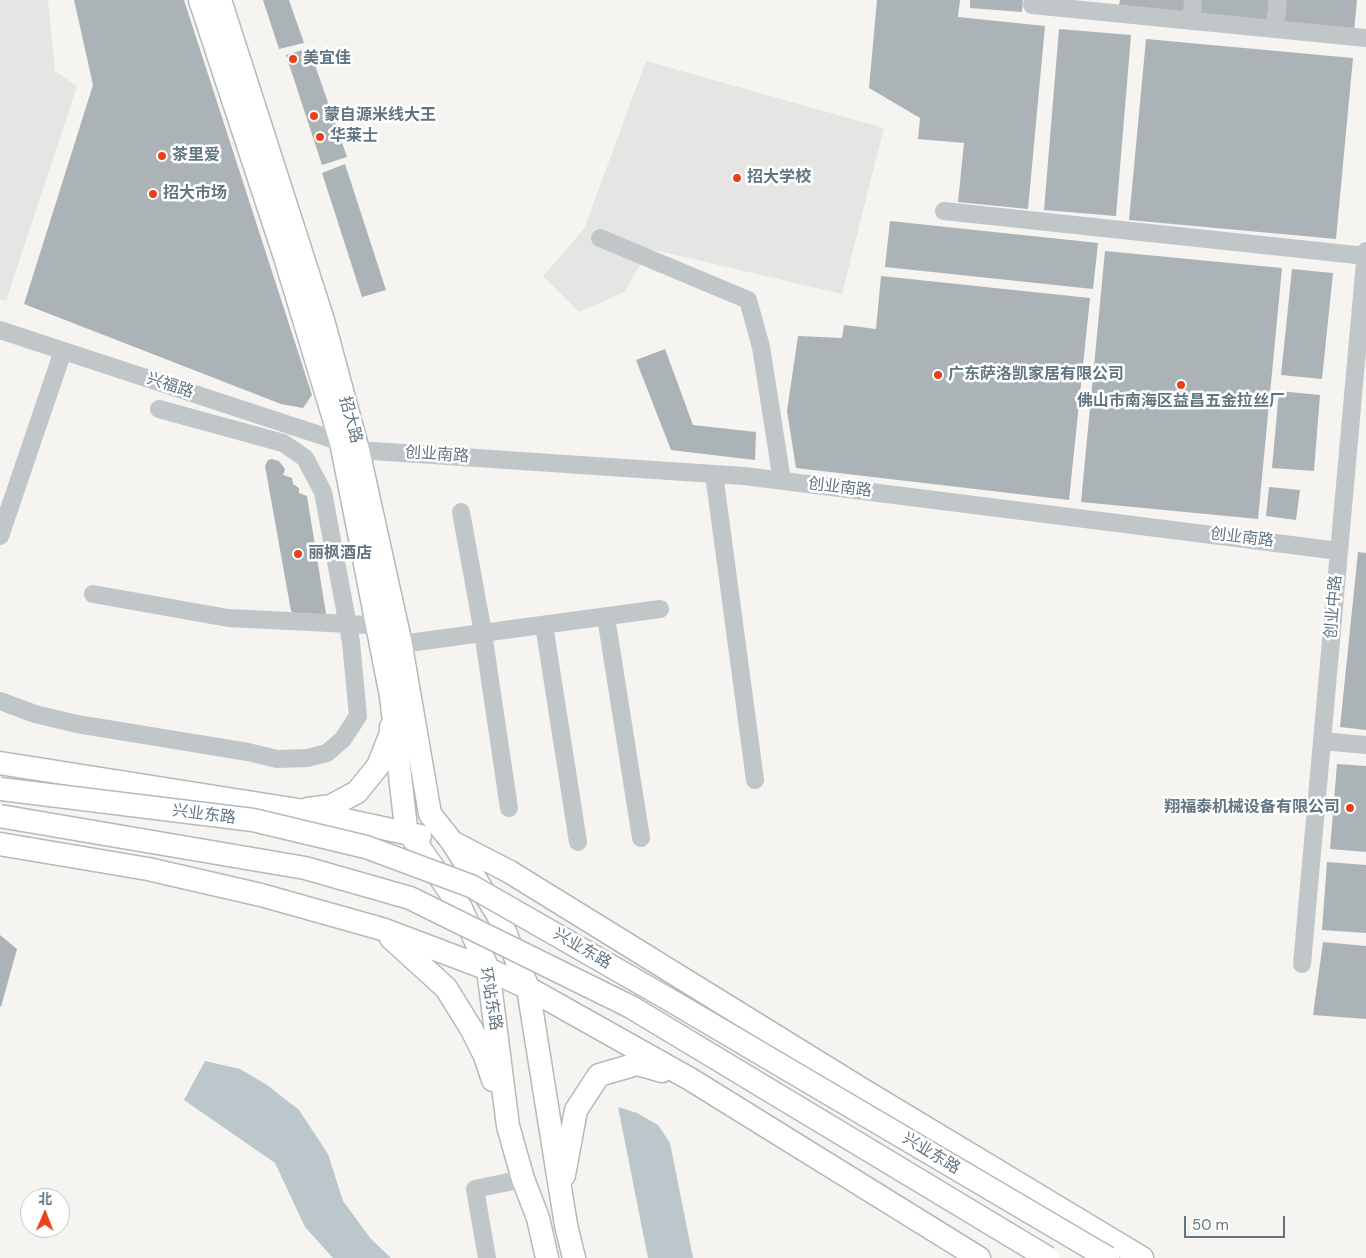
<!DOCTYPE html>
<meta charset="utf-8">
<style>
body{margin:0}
#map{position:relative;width:1366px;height:1258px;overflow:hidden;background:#f5f4f0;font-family:"DM Sans","Noto Sans SC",sans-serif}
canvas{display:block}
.north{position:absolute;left:20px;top:1188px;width:50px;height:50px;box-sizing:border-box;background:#fff;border:1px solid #c0c8cd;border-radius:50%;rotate:1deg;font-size:14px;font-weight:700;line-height:20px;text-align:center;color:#627682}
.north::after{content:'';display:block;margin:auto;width:18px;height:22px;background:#e9411c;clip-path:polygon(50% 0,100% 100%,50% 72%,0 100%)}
.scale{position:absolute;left:1184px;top:1216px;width:101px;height:22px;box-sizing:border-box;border:2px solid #627682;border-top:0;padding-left:6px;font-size:15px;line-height:18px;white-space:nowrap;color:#627682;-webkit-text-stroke:4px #fff;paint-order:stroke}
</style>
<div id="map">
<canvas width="1366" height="1258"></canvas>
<div class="north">北</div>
<div class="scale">50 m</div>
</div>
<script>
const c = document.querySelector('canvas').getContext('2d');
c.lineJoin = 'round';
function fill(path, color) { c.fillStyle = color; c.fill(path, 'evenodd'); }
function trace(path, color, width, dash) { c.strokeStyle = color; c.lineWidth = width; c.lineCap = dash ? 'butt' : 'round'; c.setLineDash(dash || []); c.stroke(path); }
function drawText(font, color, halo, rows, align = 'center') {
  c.font = font + ' "DM Sans","Noto Sans SC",sans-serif'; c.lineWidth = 5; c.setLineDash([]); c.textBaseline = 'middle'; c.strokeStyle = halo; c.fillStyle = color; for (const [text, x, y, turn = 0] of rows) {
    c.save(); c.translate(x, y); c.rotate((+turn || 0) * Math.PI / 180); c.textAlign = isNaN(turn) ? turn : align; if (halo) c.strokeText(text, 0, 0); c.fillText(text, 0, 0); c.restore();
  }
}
fill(new Path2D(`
 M0,0h48l7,71 22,15 -71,215 -6,-2z
 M646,61l238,67 -42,166 -192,-45 -26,43 -45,20 -36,-36 41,-47z`), '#e5e6e4');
fill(new Path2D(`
 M205,1061l35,8 27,16 32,25 29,44 15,47 28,38 20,19h-58l-28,-31 -30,-64 -91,-63z
 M618,1107l19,6 21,12 12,18 23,115h-45z`), '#bbc7cb');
fill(new Path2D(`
 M74,0h110l128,395 -9,13 -22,-4 -257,-100 69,-219z
 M263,0h26l15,43 -25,6z
 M877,0h83l-2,17 87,9 -17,183 -70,-7 6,-59 -46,-4 2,-21 -51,-30z
 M970,0h53l-1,12 -52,-4z
 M1120,0h66l-1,12 -66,-7z
 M1199,0h70l-2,20 -69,-7z
 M1285,0h72l-3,31 -71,-7z
 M1059,29l72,6 -15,181 -72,-6z
 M1146,39l207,19 -17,181 -207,-19z
 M309,48l38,109 -25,8 -36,-110z
 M345,164l41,126 -24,7 -40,-124z
 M890,221l208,22 -5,46 -208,-22z
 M1105,251l177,17 -24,251 -177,-17z
 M1292,269l41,4 -11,106 -41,-4z
 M881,276l209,22 -21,202 -273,-32 -9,-57 11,-75 44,2 2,-13 32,4z
 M665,349l28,76 63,7 -1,28 -84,-10 -35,-90z
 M1279,391l41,4 -6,76 -42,-3z
 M272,459l7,2 6,8 -2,6 9,3 1,6 6,4v5l8,3 19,118 -28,3 -7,-6 -26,-145 3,-6z
 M1269,487l31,3 -4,30 -30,-4z
 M1358,552l8,1v177l-26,-3z
 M1337,764l29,2v86l-36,-3z
 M1327,862l39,3v68l-44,-3z
 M0,935l17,14 -16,58 -1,-1z
 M1323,942l43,4v73l-53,-4z`), '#abb3b7');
const major = new Path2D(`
 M200,0l85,257 56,185 50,254 15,132 55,80 27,61 20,157 15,53 15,39 9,40
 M220,0l103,320 35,130 42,190 30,174 23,29 45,72 30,73 38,237 8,33
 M0,763l298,47 122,26
 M308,809l23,-3 26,-14 21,-26 13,-33v-6
 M454,843l56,29 353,218 279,168
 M0,844l148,25 113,26 121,34 106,40 40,19 162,91 289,179
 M391,938l55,50 26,42 13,26 8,24
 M564,1175l12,-65 23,-35 38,-11 25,7`);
trace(major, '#b4b9bc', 25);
trace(new Path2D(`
 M1033,0l-1,5 334,33
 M1191,21l2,-21
 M1275,29l3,-29
 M944,211l422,45
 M600,238l148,62 13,47 21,134
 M0,330l341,112 17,8 386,26 595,75
 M714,474l41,306
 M461,512l22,121 26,175
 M0,536l63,-185
 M93,594l135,24 161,8
 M606,617l35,221
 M544,625l34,217
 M389,644h12l259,-35
 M0,701l35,13 42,10 171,28 29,7 30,-1 20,-5 16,-14 15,-23 -7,-74 -28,-150 -18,-34 -22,-15 -124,-34
 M1322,741l44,4
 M1302,964l64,-713
 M487,1258l-12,-69 48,-10`), '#c1c6c8', 18);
trace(major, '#fff', 22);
const majorBridge = new Path2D(`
 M0,789l253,31 113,27 105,39 199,114 438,258
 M0,816l305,52 105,30 221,109 417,251`);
trace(majorBridge, '#b4b9bc', 25, []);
trace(majorBridge, '#fff', 22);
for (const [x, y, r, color] of [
 [293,59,5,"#e9411c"],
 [314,116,5,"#e9411c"],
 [320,137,5,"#e9411c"],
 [162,156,5,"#e9411c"],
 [737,178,5,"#e9411c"],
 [153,194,5,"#e9411c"],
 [938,375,5,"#e9411c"],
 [1181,385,5,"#e9411c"],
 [298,554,5,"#e9411c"],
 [1350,808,5,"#e9411c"]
]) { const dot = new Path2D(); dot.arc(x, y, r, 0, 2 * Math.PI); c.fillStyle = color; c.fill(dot); trace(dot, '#fff', 2); }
drawText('bold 16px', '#627682', '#fff', [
 ["美宜佳",303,59],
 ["蒙自源米线大王",324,116],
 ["华莱士",330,137],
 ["茶里爱",172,156],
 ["招大学校",747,178],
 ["招大市场",163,194],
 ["广东萨洛凯家居有限公司",948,375],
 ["佛山市南海区益昌五金拉丝厂",1181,402,"center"],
 ["丽枫酒店",308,554],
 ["翔福泰机械设备有限公司",1340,808,"right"]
], 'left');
drawText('16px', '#627682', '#fff', [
 ["兴福路",170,386,18],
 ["招大路",350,420,75],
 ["创业南路",437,455,4],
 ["创业南路",840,488,7],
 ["创业南路",1242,538,7],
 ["创业中路",1334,607,-85],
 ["兴业东路",204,815,7],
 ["兴业东路",582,949,30],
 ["环站东路",490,999,80],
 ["兴业东路",931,1154,31]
]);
</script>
